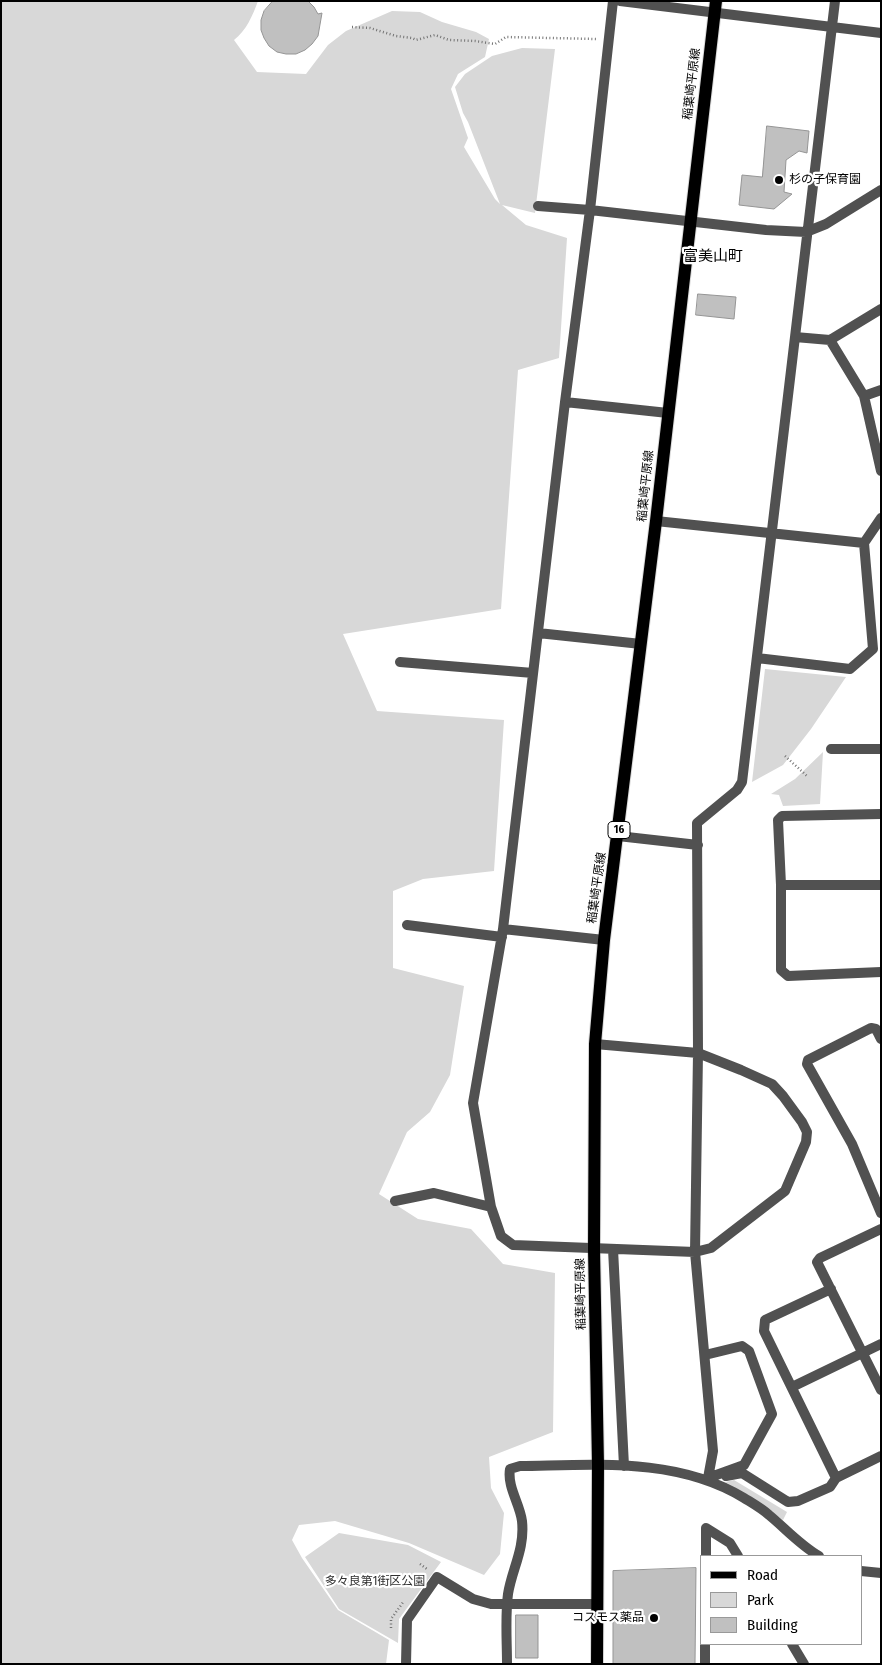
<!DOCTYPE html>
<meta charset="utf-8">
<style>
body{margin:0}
#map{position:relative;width:882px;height:1665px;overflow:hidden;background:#fff;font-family:"Fira Sans Condensed",sans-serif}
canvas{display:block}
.frame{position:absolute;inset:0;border:2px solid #000;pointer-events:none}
.legend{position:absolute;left:700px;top:1555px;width:162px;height:90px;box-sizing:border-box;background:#fff;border:1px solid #999;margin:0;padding:6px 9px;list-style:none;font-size:15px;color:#000}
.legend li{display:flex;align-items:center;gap:10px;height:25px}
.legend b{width:25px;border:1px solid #999}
</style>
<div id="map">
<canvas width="882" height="1665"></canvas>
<div class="frame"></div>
<ul class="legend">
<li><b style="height:6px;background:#000"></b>Road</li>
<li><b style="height:14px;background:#d8d8d8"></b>Park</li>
<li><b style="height:14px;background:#c0c0c0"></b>Building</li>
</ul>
</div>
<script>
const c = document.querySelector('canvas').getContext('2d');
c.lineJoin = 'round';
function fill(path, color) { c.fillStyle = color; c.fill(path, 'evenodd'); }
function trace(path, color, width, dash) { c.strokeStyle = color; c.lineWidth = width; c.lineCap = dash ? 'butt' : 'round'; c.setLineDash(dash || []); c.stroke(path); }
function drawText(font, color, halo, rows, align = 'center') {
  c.font = font + ' "Fira Sans Condensed","Noto Sans JP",sans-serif'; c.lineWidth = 4.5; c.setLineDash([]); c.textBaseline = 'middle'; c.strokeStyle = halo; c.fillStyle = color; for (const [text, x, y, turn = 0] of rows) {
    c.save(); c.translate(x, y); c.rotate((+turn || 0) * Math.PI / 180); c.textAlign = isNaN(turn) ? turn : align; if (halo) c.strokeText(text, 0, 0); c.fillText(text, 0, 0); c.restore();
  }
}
fill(new Path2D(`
 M1,1h257c-5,14 -12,30 -24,39l23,32 49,2 22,-29 18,-14 46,-20 28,1 22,10 34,10 13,7 -4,18 -27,17 -7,15 17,49 -4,9 31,52 5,5 -32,-82 -5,-9 -8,-26 10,-13 27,-18 30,-8 33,1 -20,164 -33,-8 24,20 41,13 -8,120 -41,12 -17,239 -158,25 34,77 127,9 -10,151 -71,8 -30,12v77l71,18 -14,89 -20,37 -23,20 -28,62 39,25 53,10 32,35 52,9 -2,159 -64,25 2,31 13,25 -4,41 -16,21 -75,-32 -74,-22 -36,4 -7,15 10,18 36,52 51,30 -3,24h-385z
 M765,669l81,8 -35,52 -28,36 -31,17z
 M823,752l-3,52 -37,2 -4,-11 -8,-1 24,-15z
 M734,1480l53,32 -4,8 -32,-23 -26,-15z
 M339,1533l69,12 33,17 -42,57 -1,24 -59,-34 -34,-52z`), '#d8d8d8');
const building = new Path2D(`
 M273,1h35l6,6 4,7 4,-1 -4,23 -6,8 -7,6 -9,4h-10l-9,-2 -8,-6 -5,-8 -3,-8v-10l3,-9z
 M767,126l42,5 -2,22 -8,-2 -13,9 -2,32 8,2 -18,15 -35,-4 3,-30 20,2z
 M698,294l38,3 -2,22 -38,-4z
 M696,1568l-1,96h-82v-93z
 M516,1615h22v43h-22z`);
fill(building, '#c0c0c0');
trace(building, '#959595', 1);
const primary = new Path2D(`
 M597,1664l1,-199 -4,-216 1,-205 9,-104 52,-419 60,-520`);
trace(primary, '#dbdbdb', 14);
trace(new Path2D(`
 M352,27l18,1 26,8 16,2 4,2 19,-5 14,5 26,1 20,3 11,-7 91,2
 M785,756l22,20
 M420,1564l7,5
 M391,1628v-9l13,-18`), '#737373', 2.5, [1, 2.5]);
trace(new Path2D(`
 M620,1l261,32
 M538,206l52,4 176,20 40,2 20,-8 55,-34
 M795,337l35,3 51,-31
 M830,340l34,56 17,75
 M864,396l17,-6
 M565,402l103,11
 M656,521l208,22 17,-25
 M538,633l103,11
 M757,658l93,11 23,-20 -9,-106
 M400,662l133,11
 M831,749h50
 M881,814l-99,2 -4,4 3,65v85l7,6 93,-4
 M618,836l80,9
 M781,885h100
 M407,925l95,12
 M503,929l101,11
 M881,1039l-5,-10 -5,-1 -63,32 -1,4 45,80 29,69
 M595,1044l103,9 43,17 31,14 11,12 19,26 5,10 -1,10 -21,49 -74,57 -16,4 -182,-7 -12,-9 -10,-29 -18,-104 30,-174 62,-527 25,-192 23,-209
 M395,1201l39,-8 57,14
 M881,1229l-61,29 -3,4 64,128
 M613,1249l11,217
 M831,1289l-66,31 -1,11 72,147
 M705,1355l37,-9 7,5 23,63 -28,51 -36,13
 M792,1387l89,-43
 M726,1476l16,-3 46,29 10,-1 32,-14 6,-9 45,-22
 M708,1478l5,-27 -18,-199 3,-199 -1,-230 40,-33 5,-8 93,-781
 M706,1556v-28l24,15 8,13
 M861,1571l20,2
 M792,1644l12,20
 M406,1664l1,-44 30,-43 36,22 18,5h106
 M507,1664c0,-23 -2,-48 1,-70 4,-25 17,-45 14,-73 -2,-17 -15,-34 -12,-52l10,-3c75,-1 157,-9 224,32 8,5 17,10 25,17 17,14 31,30 50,41
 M705,1664v-20`), '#515151', 10);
trace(primary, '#000', 12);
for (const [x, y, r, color] of [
 [779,180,5,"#000"],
 [654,1618,5,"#000"]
]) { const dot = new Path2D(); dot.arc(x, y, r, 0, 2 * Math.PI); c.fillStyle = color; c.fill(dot); trace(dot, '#fff', 2); }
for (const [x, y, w] of [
 [619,830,22]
]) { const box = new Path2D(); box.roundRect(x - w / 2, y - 8.5, w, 17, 4); c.fillStyle = '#fff'; c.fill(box); trace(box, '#000', 1); }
drawText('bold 11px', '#000', null, [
 ["16",619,830]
]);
drawText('12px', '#000', '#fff', [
 ["稲葉崎平原線",692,84,-83],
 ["稲葉崎平原線",646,486,-84],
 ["稲葉崎平原線",597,888,-82],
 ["稲葉崎平原線",581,1294,-91]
]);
drawText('12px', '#000', '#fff', [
 ["杉の子保育園",789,180],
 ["コスモス薬品",644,1618,"right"]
], 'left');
drawText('12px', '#2f2f2f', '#fff', [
 ["多々良第1街区公園",375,1582]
]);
drawText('15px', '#000', '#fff', [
 ["富美山町",713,257]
]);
</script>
